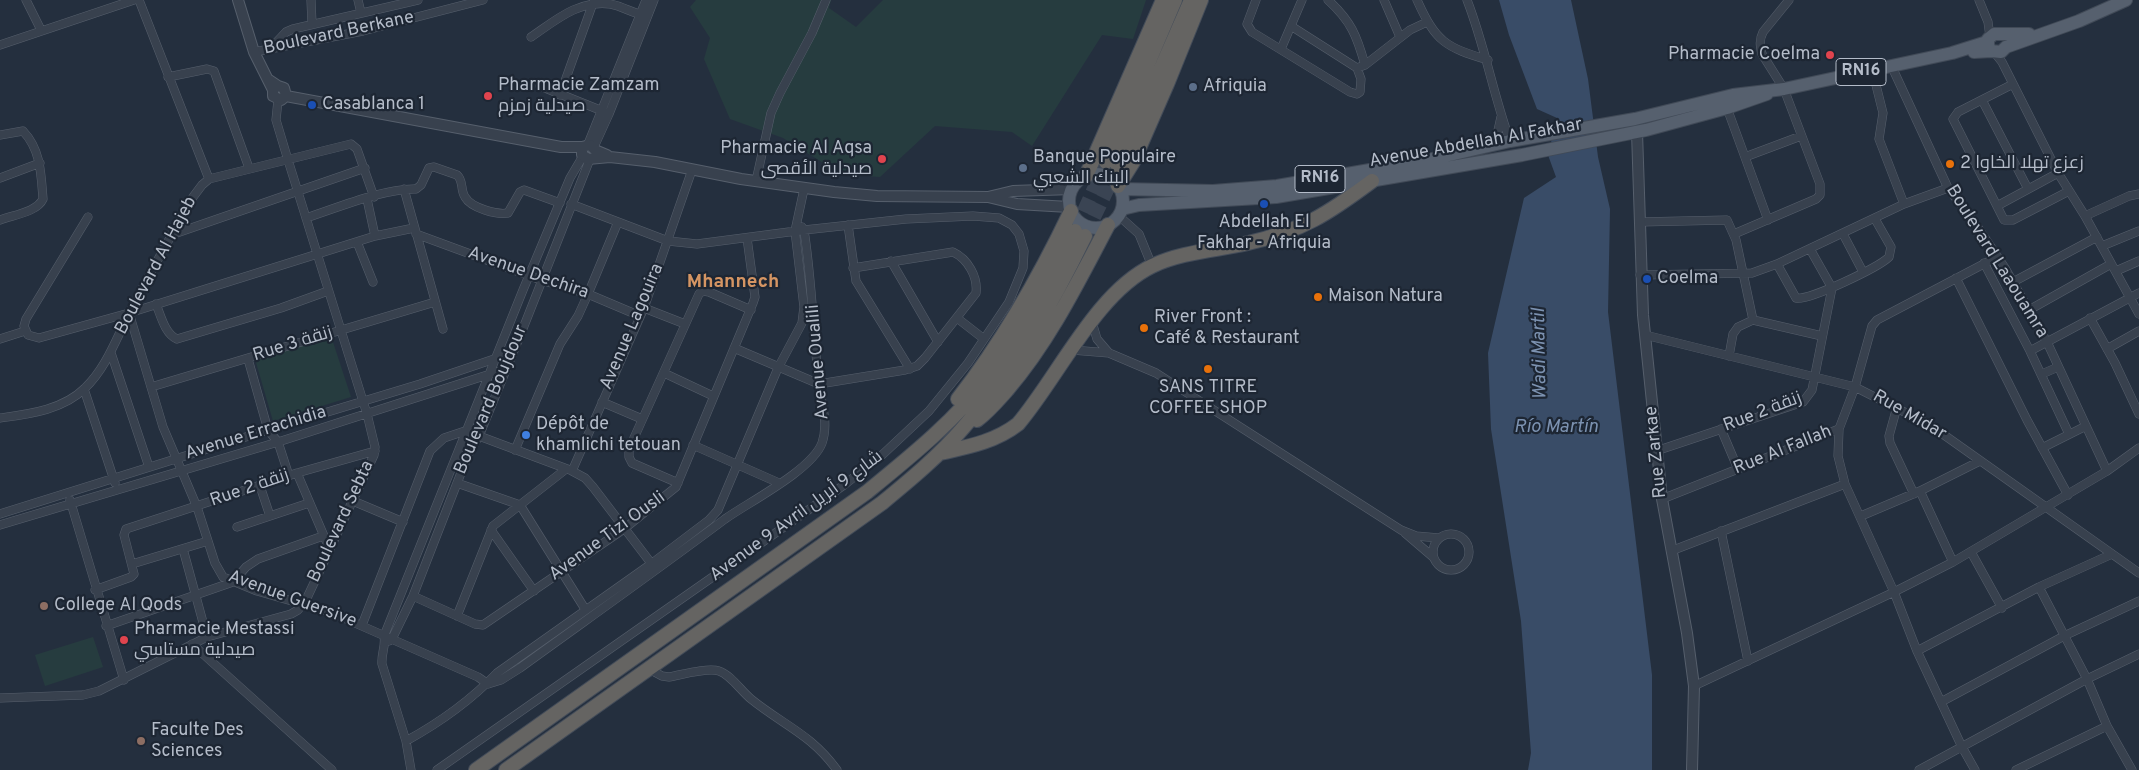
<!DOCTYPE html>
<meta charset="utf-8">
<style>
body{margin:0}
canvas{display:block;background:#242f3e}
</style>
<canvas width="2139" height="770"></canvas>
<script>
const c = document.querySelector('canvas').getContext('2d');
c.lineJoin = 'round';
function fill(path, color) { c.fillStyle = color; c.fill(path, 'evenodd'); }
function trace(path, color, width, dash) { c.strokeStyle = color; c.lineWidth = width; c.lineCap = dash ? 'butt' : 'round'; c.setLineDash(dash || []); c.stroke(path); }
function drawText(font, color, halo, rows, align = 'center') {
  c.font = font + ' Overpass,Cairo,sans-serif'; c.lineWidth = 4.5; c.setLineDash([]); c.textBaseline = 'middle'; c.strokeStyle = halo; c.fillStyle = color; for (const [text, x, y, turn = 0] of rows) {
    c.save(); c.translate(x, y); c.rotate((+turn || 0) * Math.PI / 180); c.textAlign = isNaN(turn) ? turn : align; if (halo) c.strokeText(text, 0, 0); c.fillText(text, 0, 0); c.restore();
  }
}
fill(new Path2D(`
 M696,0h135l-2,8 27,19 27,-27h263l-13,39 -31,-4 -70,111 -20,-14 -77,-6 -55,51 -39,-3 -58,-36 -53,-19 -26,-60 6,-21 -20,-31z
 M331,336l20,61 -78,24 -18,-62z
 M93,637l10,30 -58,19 -10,-31z`), '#263c3f');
fill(new Path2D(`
 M1499,0h72l17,79 10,78 12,52 -2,103 44,363v95h-124l3,-17 -10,-132 -30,-192 -3,-76 36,-155 32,-21 -8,-22 9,-37 -20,-9 -28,-74z`), '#394c67');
trace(new Path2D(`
 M1075,231l31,-69
 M1085,236l33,-69`), '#3a4453', 14, [14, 7]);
const minor = new Path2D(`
 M26,0l15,30
 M139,0l70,179
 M311,0l1,24
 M358,0l3,13
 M1256,0l-9,24 5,8 98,60 7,2 3,-2 1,-13 -4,-11 -66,-42
 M1328,0c23,21 29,36 37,65
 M1384,0l16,37
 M1417,0c19,42 28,47 71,60
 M1467,0c18,46 26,94 43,141
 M1979,0l9,22 2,15
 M531,37c25,-17 47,-37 79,-33 12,2 22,9 33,11
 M0,45l134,-45
 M270,49l16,-17 7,-3 125,-29
 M1281,49l21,-49
 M254,52l109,-21 120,-31
 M1994,52l8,10 56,111 27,43 54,98
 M1357,68l8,-3 45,-35 17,-8
 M1872,69l11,44 -4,26 25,65
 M168,77l39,-8 7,2 35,97
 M2013,84l-55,28 -5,7 49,97 2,4h9l56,-29
 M540,86l65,26
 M560,95l33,-92
 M1982,100l46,89
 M1727,108l41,112
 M0,135l23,-4c18,19 18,43 20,68 -6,13 -30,16 -43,21
 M588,144l58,-144
 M1495,144l6,-27
 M594,147l15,-33 45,-114
 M1745,157l56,-21
 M0,178l40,-15
 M756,181l15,-68 9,-20 32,-60 14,-33
 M404,189l39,140
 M367,199l8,37
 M1997,206l61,-33
 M1119,216l20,18 13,32
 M2085,216l44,-20 10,-2
 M88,217l-62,102 -2,7 4,9 11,3 90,-25 246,-77 39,-8
 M306,218c31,-10 79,-30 110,-29l5,-4 8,-17 5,-1 23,8c7,6 3,15 8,22 6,11 32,18 43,16l12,-21 4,-2 36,13
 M1639,222l88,-2 9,20 17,80
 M848,225l8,56 54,88
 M416,234l125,46 47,14 52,22
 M1734,234l82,-35 4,-4v-11l-36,-95 -22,-35c-2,-8 -3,-14 1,-22l26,-32
 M1843,234l20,38
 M171,235l194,-67
 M357,242l16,40
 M2102,246l37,-15
 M891,261l47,81
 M1984,263l46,88 39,83
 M1777,264l19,34c13,3 83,-31 93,-41l2,-10 -16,-28
 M2116,271l23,-10
 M1640,275l112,-2 25,-9 127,-60 44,-16
 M1956,278l71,142 41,75
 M2013,282l84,-45
 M156,304c5,12 9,30 21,35l104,-31 47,-17
 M644,308l41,16
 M2029,310l82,-46
 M129,313l34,114 34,80 18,56 8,14 34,14 73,21 148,65 10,7
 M957,318l27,21
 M2090,318l25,45 24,51
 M1092,322l5,17 12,14
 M1645,335l210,52 75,38 209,148
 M0,339l25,-8
 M734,348l85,36 86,-14 12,-4 8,-8 51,-65c2,-16 -8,-34 -23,-41l-100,16
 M2107,349l32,-18
 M1072,350l37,3 47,20 245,157 15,6 23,2
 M2030,351l109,-58
 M111,353l38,114
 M1729,356l4,-22 5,-7 15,-7 69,16
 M248,359l20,71 10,12 11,34
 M664,373l49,23
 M2042,374l16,-7
 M151,387l284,-85
 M84,389l31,94
 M602,402l40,17
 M1897,407l-8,29 1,7 24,51
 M0,418c29,-4 63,-8 85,-30 21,-20 31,-49 44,-74 20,-40 42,-78 64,-117l9,-12 7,-6 142,-35 6,5 17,48
 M1721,429l17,40
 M1839,429l-1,27 7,28 49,108 23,59 45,96 13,23
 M479,436l91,34
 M693,445l86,38
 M2042,448l44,-22
 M515,450l45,-106 18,-28 10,-22 30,-72
 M1656,451l147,-49 9,-12 20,-102 -22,-39
 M2107,471l32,-23
 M297,473l33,77
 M457,483l63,22 65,104
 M678,483l-46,-20 -3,-6v-8l70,-155 4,-3 6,1 42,18
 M260,486l10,30 39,-13
 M1920,491l33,71
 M1662,499l177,-70 16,-42 17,-61 5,-6 120,-63
 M70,500l54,180
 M353,501l50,21
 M0,514l268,-84 152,-46 92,-31
 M1861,516l59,-25 60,-30
 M0,525l278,-83 228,-73
 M237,527l33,-11
 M491,530l43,61
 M1721,531l27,130
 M1405,533l28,24
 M1433 552a18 18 0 1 1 36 0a18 18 0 1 1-36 0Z
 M183,549l24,88
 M1671,551l174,-67
 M1971,552l31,56
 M132,564l76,-23
 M654,567l-61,-80 -8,-9 -13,-7 72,-163 48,-138
 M2039,587l48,92 20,47 25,44
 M95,590l36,-13 3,-3 -10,-39 2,-6 171,-56 78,-22
 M413,596l62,28 8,1 141,-96 52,-42 77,-184 2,-6 -8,-59
 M457,616l36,-90 73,-57
 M362,625l68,-174 14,-13 24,-8
 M106,626l127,-44 13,-15 12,-8 65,-23
 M389,641l3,-2 21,-43 55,-141 11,-19 43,-105 68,-172
 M192,644l140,126
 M1917,651l122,-64 73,-33
 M649,669l13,7 7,1c12,-2 39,-10 50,-6 12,4 22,20 32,28 32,26 60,35 86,71
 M488,684l13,-4 19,-12c69,-50 137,-98 205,-149 24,-17 87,-49 97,-76 7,-20 -1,-40 -3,-59 -6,-52 -7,-103 -15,-154l-2,-3
 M1694,686l200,-94 59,-30 154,-91 -60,-129 -42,-74 -28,-42 -29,-38 -57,-123
 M0,698l83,-3 16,-4 108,-54 84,-23 7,-4 8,-10 68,-145 1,-8 -8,-33 -79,-254 -12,-40 2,-20
 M1941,702l123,-66 75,-35
 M406,741c33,-18 66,-42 91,-68l154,-109 58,-44 9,-10 60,-142 24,-45 2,-16 -9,-76 9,-42
 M411,770l-5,-29 -24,-77c-1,-10 4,-18 2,-28l139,-346 47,-112 13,-22
 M437,770l407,-285 37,-29 48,-45 39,-48 41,-61 14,-34 1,-17 -5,-17 -7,-9 -13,-7 -26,-2 -67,3 -102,11 -107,14 -29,-3 -97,-37
 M1919,770l168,-91 52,-25
 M2016,770l91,-44`);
const tertiary = new Path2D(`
 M238,0l16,52 19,38v6l8,4 5,-4
 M269,80l9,6 6,2 2,8
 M286,96l275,51h21l8,-2 5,5 12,5
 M1637,132l6,183 19,184 25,134 7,53 -2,84
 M582,147v8l6,4 22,-2 45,5 86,17 93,13 43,4 111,1 29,7 52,3
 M988,197l25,-6 59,-2`);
const primary = new Path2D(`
 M1990,50l-2,-5v-6l6,-5h35
 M1974,52l17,-1 10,1 5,-5 73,-26 47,-21
 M1069 201a27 27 0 1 1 54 0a27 27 0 1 1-54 0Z
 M1120,189l93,2 64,-5 151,-26 82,-19 125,-22 98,-24 51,-6 168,-36 35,-11
 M1122,209l17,-4 137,-8 246,-42 124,-25 81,-22 40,-14`);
const trunk = new Path2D(`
 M1106,162l69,-162
 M1118,167l73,-167
 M1086,176l77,-176
 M1118,186l15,-24 34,-78 34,-84
 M958,399c45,-58 82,-123 113,-188
 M977,420c12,-9 21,-20 30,-30 42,-49 71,-108 101,-165
 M940,453c27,-6 55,-11 78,-29 40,-47 78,-131 134,-158 29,-14 65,-16 96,-23 54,-12 81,-30 124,-62
 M476,770l391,-278c43,-35 89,-72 122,-116 34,-45 59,-95 86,-145
 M506,770l376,-267c28,-23 57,-47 81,-75 51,-57 89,-124 122,-192`);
trace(minor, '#565f6c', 9);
trace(tertiary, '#565f6c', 12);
trace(primary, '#414a57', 14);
trace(trunk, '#434c59', 16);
trace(minor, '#38414e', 8);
trace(tertiary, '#38414e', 10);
trace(primary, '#56606e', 12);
trace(trunk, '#656462', 14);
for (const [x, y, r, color] of [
 [1830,55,5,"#e0444e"],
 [1193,87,5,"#5c6f8a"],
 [488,96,5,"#e0444e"],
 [312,105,5,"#1a4fb4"],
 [882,159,5,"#e0444e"],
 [1950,164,5,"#e8710a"],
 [1023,168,5,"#5c6f8a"],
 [1264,204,5,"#1a4fb4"],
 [1647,279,5,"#1a4fb4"],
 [1318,297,5,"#e8710a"],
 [1144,328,5,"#e8710a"],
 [1208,369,5,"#e8710a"],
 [526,435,5,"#3f7fe0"],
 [44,606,5,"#8d6e63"],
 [124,640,5,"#e0444e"],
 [141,741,5,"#8d6e63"]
]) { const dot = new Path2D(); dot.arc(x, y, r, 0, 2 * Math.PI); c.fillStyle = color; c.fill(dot); trace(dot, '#1d2633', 2); }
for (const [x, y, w] of [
 [1861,72,50],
 [1320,179,50]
]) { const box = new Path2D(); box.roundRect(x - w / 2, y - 13.5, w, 27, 4); c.fillStyle = '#1d2633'; c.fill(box); trace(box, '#b4bcc9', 1); }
drawText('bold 16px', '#b4bcc9', null, [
 ["RN16",1861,72],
 ["RN16",1320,179]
]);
drawText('18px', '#b4bcc9', '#1d2633', [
 ["Boulevard Berkane",339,34,-12],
 ["Avenue Abdellah Al Fakhar",1476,144,-10],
 ["Boulevard Laaouamra",1996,262,58],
 ["Boulevard Al Hajeb",157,266,-62],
 ["Avenue Dechira",528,274,19],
 ["Avenue Lagouira",633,327,-67],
 ["Rue 3 زنقة",293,345,-17],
 ["Avenue Oualili",819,362,-95],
 ["Boulevard Boujdour",492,400,-67],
 ["Rue 2 زنقة",1763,413,-21],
 ["Rue Midar",1909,416,30],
 ["Avenue Errachidia",256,434,-17],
 ["Rue Al Fallah",1783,451,-22],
 ["Rue Zarkae",1657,452,-96],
 ["Rue 2 زنقة",250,489,-19],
 ["Avenue 9 Avril شارع 9 أبريل",797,517,-36],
 ["Boulevard Sebta",342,522,-65],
 ["Avenue Tizi Ousli",608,537,-36],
 ["Avenue Guersive",292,600,20]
]);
drawText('18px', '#b4bcc9', '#1d2633', [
 ["Pharmacie Coelma",1820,55,"right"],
 ["Pharmacie Zamzam",498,86],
 ["صيدلية زمزم",498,107],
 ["Afriquia",1203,87],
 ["Casablanca 1",322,105],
 ["Pharmacie Al Aqsa",872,149,"right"],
 ["صيدلية الأقصى",872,170,"right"],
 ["Banque Populaire",1033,158],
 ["البنك الشعبي",1033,179],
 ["زعزع تهلا الخاوا 2",1960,164],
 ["Abdellah El",1264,223,"center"],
 ["Fakhar - Afriquia",1264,244,"center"],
 ["Coelma",1657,279],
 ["Maison Natura",1328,297],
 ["River Front :",1154,318],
 ["Café & Restaurant",1154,339],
 ["SANS TITRE",1208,388,"center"],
 ["COFFEE SHOP",1208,409,"center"],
 ["Dépôt de",536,425],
 ["khamlichi tetouan",536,446],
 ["College Al Qods",54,606],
 ["Pharmacie Mestassi",134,630],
 ["صيدلية مستاسي",134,651],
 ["Faculte Des",151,731],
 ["Sciences",151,752]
], 'left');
drawText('bold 19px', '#d59563', '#1d2633', [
 ["Mhannech",733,283]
]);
drawText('italic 19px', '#7c92b1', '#1d2633', [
 ["Wadi Martil",1541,354,-91],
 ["Río Martín",1556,428]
]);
</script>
